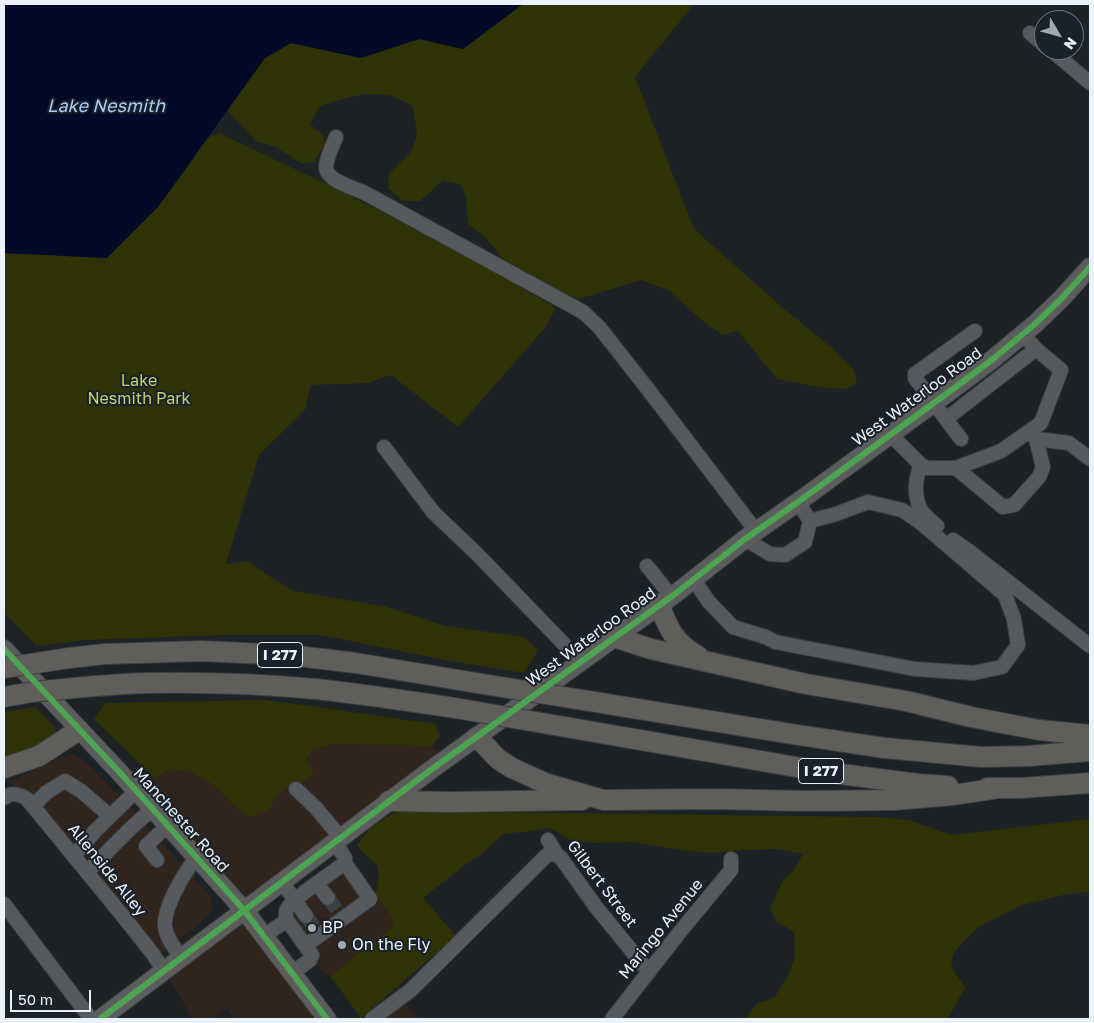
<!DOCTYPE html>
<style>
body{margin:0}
#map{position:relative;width:1094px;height:1023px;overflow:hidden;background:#1d2227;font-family:"Golos Text",sans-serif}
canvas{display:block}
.frame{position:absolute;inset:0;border:5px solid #ecf2f9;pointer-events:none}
.north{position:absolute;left:1034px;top:10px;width:50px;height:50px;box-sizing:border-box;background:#19212b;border:1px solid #6d757d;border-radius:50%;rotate:127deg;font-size:14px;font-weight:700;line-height:20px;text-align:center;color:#ecf2f9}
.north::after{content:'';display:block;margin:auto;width:18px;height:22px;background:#a4a9b0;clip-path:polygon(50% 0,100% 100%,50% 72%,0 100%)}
.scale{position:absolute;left:10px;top:990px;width:81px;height:22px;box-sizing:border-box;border:2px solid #ecf2f9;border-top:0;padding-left:6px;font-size:15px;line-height:18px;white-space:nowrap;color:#ecf2f9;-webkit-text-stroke:4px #19212b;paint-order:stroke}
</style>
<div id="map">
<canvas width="1094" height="1023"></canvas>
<div class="frame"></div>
<div class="north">N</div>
<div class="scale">50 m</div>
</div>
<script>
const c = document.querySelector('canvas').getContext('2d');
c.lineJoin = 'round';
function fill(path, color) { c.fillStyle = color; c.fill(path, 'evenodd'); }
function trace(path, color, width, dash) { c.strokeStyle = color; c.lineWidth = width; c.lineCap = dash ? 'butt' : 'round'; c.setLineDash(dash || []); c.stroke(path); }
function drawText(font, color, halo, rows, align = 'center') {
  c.font = font + ' "Golos Text",sans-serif'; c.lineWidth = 4; c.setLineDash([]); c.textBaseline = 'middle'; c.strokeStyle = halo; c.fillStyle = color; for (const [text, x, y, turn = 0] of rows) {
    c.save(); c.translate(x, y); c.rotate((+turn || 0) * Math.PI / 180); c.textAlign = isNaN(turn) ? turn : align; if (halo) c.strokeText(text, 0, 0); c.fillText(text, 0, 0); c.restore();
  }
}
fill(new Path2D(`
 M331,744l101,2 13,14 -201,150 83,109h-92l-8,-10 -16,10h-18l-29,-48 79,-61 -107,-119 18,-13 17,-9 17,2 23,12 35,33 24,-7 5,-11 10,-9 14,-5 16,-10 -9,-15 5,-8z
 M72,753l16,10 45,47 20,23 54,59 4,7 1,8 -3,9 -45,36 -11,2 -134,-159 -8,-14z
 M351,856l43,65 -3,8 -61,47 -9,-6 -17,-21 -20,-44z
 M401,998l18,21h-47z`), '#31241c');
fill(new Path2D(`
 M523,4h171l-59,73 59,152 89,79 49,40 22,22 3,13 -11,6 -22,-1 -47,-9 -39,-48 -15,4 -18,-12 -37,-33 -27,-10 -62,19 -20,-7 -57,-34 -17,-21 -17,-13 -2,-28 -6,-12 -17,-4 -23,21h-17l-15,-13 1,-14 22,-22 6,-18 -4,-28 -23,-11 -26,-1 -22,5 -22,7 -10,18 13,11 2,8 -10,19 -13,2 -26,-17 -20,-6 -29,-30 38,-53 26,-15 70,15 58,-19 44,10z
 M219,133l126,60 128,66 83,49 -11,20 -87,99 -67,-52 -23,8 -57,2 -6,25 -46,45 -33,109 22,-3 24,17 22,13 93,16 58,19 79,11 14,13 -14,23 -79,-13 -124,-25h-97l-140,5 -47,6 -33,-33v-360l103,5 51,-51 51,-70z
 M263,700l33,4 139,20 5,12 -8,10 -101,-2 -20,7 -5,8 9,15 -16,10 -14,5 -10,9 -5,11 -12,6 -12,1 -35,-33 -23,-12 -17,-2 -17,9 -60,-59 11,-16z
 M35,707l20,20 2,8 -9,9 -44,15v-47z
 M397,811l479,6 33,3 42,15 139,-16v73l-23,2 -45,11 -42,21 -19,18 -7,9 -3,11 4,9 10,14 -17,32h-202l10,-15 18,-6 13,-20 8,-21 -1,-25 -18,-11 -6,-12 13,-29 10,-9 10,-17 -27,-5 -34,1 -30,3 -31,-3 -50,-8 -38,1 -23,-3 -19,-12 -20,3 -28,3 -19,18 -19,13 -42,33 33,38 -95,82 -31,-42 61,-47 3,-8 -18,-27 3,-16 -2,-13 -14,-12 -6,-8 13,-17z`), '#2e3205');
fill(new Path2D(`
 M4,4h519l-60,45 -44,-10 -58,19 -70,-15 -26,15 -107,149 -51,51 -103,-5z`), '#030a27');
trace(new Path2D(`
 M328,898l12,16
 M306,916l11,15`), '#3c4146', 14, [14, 7]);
const minor = new Path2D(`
 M1030,33l14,12
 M1051,50l39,33
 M336,137c-3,8 -10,22 -10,30 0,13 27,21 37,25l220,120 16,15 48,61 109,143
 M946,419l90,-70 -13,-15
 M891,435l30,30 6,3h29l45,-17 40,-28 20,-53 -25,-21
 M961,439l-46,-61v-4l60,-43
 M1036,439l33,4 21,16
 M384,447l49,65 45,43 84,87 17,21
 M921,465c-6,13 -7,30 -1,43 4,8 11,13 17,18
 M956,468l47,39 11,-2 25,-28 4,-10 -7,-28 -6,-8
 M745,539l25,15 15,1 20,-13 5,-21 -12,-19
 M953,540l16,11 121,95
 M647,566l24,30
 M693,579l16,23 24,25 33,10 9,5 140,27 58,4 29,-6 16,-22 -4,-26 -9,-24 -84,-72 -19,-13 -34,-8 -32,12 -26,7
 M296,789l20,19 25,30
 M4,798c7,-6 16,-4 23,1l91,111 35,44 11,17
 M33,806l14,-14 18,-11 16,10 29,25
 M548,840l9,15 4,3 35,49 53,65
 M74,856l21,-25 41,-40
 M157,860l-11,-14 21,-20
 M87,872l44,-44 21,-19
 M282,882l24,34
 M317,884l11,14
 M4,904l87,115
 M264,936l23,-16
 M306,945l64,-46 -25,-36
 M182,958c-7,-9 -15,-19 -17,-31 -2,-19 19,-54 31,-69
 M292,973l18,-13 2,-5 -25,-35c-1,-4 -2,-8 0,-11 6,-11 46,-37 58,-46v-5l-10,-16
 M372,1019l39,-29 136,-135 3,-1 7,1
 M612,1019l67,-86 52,-63v-11`);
const major = new Path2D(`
 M4,649l119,127 121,134 83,109
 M100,1019l332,-250 243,-175 70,-55 53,-37 155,-113 40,-30 42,-35 27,-26 28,-31`);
const highway = new Path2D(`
 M659,604c9,24 16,40 39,52
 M614,637l37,12 155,35 100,17 65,16 68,13 51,5
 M69,658l36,-4 96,-3 88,4 67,8 133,22
 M95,686c18,-1 36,-3 53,-3 56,-1 113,1 168,6 46,5 93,12 139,19
 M589,701l209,34 87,13 96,9 47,-1 62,-5
 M554,725l271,47 93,12 30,2
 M477,737l21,22 14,9 33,15 58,17 111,-1 92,2 89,-1 58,-5 46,-7
 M4,768l35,-12 40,-26
 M987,788h34l69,-5
 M389,801l61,1 132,-2`);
trace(minor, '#3a3e42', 16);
trace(major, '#3a3e42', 20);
trace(highway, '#3a3e42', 22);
trace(minor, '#565a5e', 14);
trace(major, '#5c5c5d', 18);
trace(highway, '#5f5e5a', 20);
const highwayBridge = new Path2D(`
 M4,668l65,-10
 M489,685l100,16
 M4,697l28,-5 63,-6
 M455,708l99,17`);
trace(highwayBridge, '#3a3e42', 22, []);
trace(highwayBridge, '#5f5e5a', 20);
trace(new Path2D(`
 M4,649l119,127 121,134 83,109
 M100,1019l332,-250 243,-175 70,-55 53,-37 155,-113 40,-30 42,-35 27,-26 28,-31`), '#4ca352', 6);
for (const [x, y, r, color] of [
 [312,928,5,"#a4a9b0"],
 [342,945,5,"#a4a9b0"]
]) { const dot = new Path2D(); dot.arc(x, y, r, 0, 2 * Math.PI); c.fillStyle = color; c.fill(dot); trace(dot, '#19212b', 2); }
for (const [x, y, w] of [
 [280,655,45],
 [821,771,45]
]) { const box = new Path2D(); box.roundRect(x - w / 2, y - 12.5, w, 25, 4); c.fillStyle = '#19212b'; c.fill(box); trace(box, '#ecf2f9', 1); }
drawText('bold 15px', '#ecf2f9', null, [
 ["I 277",280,655],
 ["I 277",821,771]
]);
drawText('16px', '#c5d173', '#19212b', [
 ["Lake",139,381],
 ["Nesmith Park",139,399]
]);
drawText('16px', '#ecf2f9', '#19212b', [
 ["West Waterloo Road",917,397,-36],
 ["West Waterloo Road",591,637,-36],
 ["Manchester Road",181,820,48],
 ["Allenside Alley",107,870,51],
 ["Gilbert Street",602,884,53],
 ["Maringo Avenue",661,929,-51]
]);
drawText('16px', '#ecf2f9', '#19212b', [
 ["BP",322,928],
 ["On the Fly",352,945]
], 'left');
drawText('italic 18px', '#abcbf7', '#19212b', [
 ["Lake Nesmith",106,106]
]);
</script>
